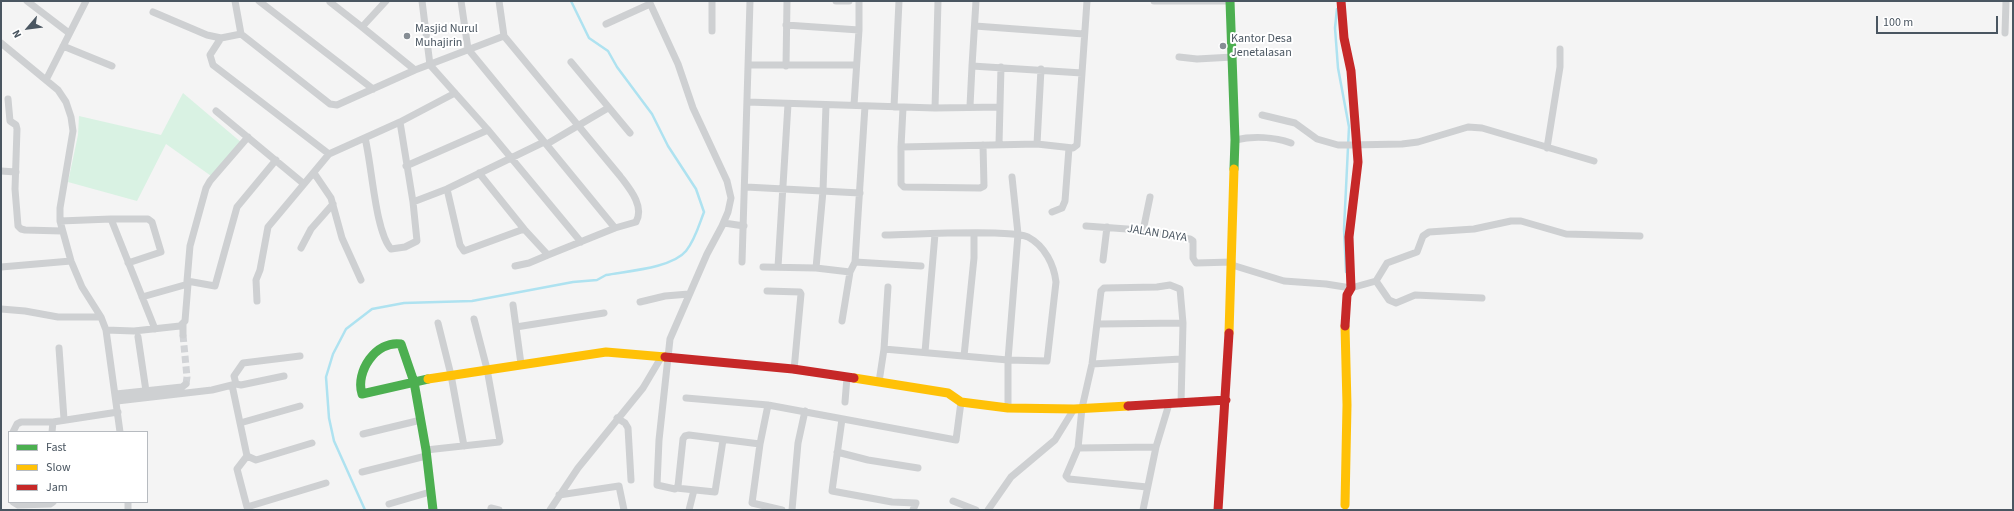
<!DOCTYPE html>
<style>
body{margin:0}
#map{position:relative;width:2014px;height:511px;overflow:hidden;background:#f4f4f4;font-family:"Source Sans 3",sans-serif}
canvas{display:block}
.frame{position:absolute;inset:0;border:2px solid #4a5661;pointer-events:none}
.legend{position:absolute;left:8px;top:431px;width:140px;height:72px;box-sizing:border-box;background:#fff;border:1px solid #b7bbc0;margin:0;padding:5px 7px;list-style:none;font-size:12px;color:#4a5661}
.legend li{display:flex;align-items:center;gap:8px;height:20px}
.legend b{width:20px;border:1px solid #b7bbc0}
.north{position:absolute;left:8px;top:8px;width:40px;height:40px;-webkit-text-stroke:3px #fff;paint-order:stroke;rotate:242deg;font-size:11px;font-weight:700;line-height:16px;text-align:center;color:#4a5661}
.north::after{content:'';display:block;margin:auto;width:14px;height:18px;background:#4a5661;clip-path:polygon(50% 0,100% 100%,50% 72%,0 100%)}
.scale{position:absolute;left:1876px;top:16px;width:122px;height:18px;box-sizing:border-box;border:2px solid #4a5661;border-top:0;padding-left:5px;font-size:12px;line-height:14px;white-space:nowrap;color:#4a5661;-webkit-text-stroke:3px #fff;paint-order:stroke}
</style>
<div id="map">
<canvas width="2014" height="511"></canvas>
<div class="frame"></div>
<ul class="legend">
<li><b style="height:5px;background:#4caf50"></b>Fast</li>
<li><b style="height:5px;background:#ffc107"></b>Slow</li>
<li><b style="height:5px;background:#c62828"></b>Jam</li>
</ul>
<div class="north">N</div>
<div class="scale">100 m</div>
</div>
<script>
const c = document.querySelector('canvas').getContext('2d');
c.lineJoin = 'round';
function fill(path, color) { c.fillStyle = color; c.fill(path, 'evenodd'); }
function trace(path, color, width, dash) { c.strokeStyle = color; c.lineWidth = width; c.lineCap = dash ? 'butt' : 'round'; c.setLineDash(dash || []); c.stroke(path); }
function drawText(font, color, halo, rows, align = 'center') {
  c.font = font + ' "Source Sans 3",sans-serif'; c.lineWidth = 4; c.setLineDash([]); c.textBaseline = 'middle'; c.strokeStyle = halo; c.fillStyle = color; for (const [text, x, y, turn = 0] of rows) {
    c.save(); c.translate(x, y); c.rotate((+turn || 0) * Math.PI / 180); c.textAlign = isNaN(turn) ? turn : align; if (halo) c.strokeText(text, 0, 0); c.fillText(text, 0, 0); c.restore();
  }
}
fill(new Path2D(`
 M183,93l59,50 -28,35 -48,-34 -29,57 -69,-19 10,-47 1,-19 82,19z`), '#d9f2e3');
trace(new Path2D(`
 M1337,9l-2,19 3,40 11,59 -5,102 2,43
 M365,510l-31,-69 -5,-23 -3,-41 7,-23 13,-25 26,-20 32,-6 68,-2 101,-19 24,-2 9,-5c21,-4 66,-7 80,-24 9,-11 13,-26 18,-39l-8,-23 -28,-43 -16,-32 -35,-47 -9,-16 -19,-13 -18,-37`), '#aee2f0', 2.5);
trace(new Path2D(`
 M183,335l4,42 -1,7`), '#d2d4d7', 7, [7, 3.5]);
trace(new Path2D(`
 M27,1l42,32
 M235,1l6,33 89,70 7,1 78,-35
 M259,1l114,88
 M422,1l8,64 58,65 93,112
 M461,1l7,48 147,179
 M499,1l5,35 116,140c9,12 25,30 16,46l-21,6 -67,27 -24,-26
 M649,1l29,63 15,44 34,73 4,17 -3,14 -6,14 -15,28 -37,85 -11,101 -2,45 18,4 3,-3 5,-47 2,-3 4,-1 71,9
 M836,1h13
 M976,1l-4,65 110,7
 M1154,1h76
 M330,2l32,25 24,-26
 M153,12l54,23 14,3
 M606,24l44,-20
 M786,25l73,5
 M975,26l109,8
 M362,27l53,43 89,-34
 M712,31v-30
 M2005,33l1,-32
 M241,34l-20,4 -11,17 3,10 116,89 71,-32
 M1,43l57,47 8,12 5,15 2,14 -13,77v13l11,40 11,26 19,30h-43l-33,-6 -24,-2
 M63,46l49,20
 M1179,57l18,2 36,-2
 M571,62l59,71
 M749,65h107
 M786,66l1,-65
 M46,80l40,-79
 M455,93l-55,29 13,80 34,-13 97,-47
 M8,99l2,22 6,4 1,4 -2,60 3,37 3,3 4,1 37,1
 M747,102l188,6 65,-1
 M854,105l5,-75v-29
 M970,106l2,-40
 M894,107l5,-106
 M903,108l-2,39 136,-3 36,4 4,-3 10,-144
 M935,108l3,-107
 M216,111l88,73 25,-30
 M1262,115l33,8 22,16 21,6h13l51,-1 16,-2 50,-15 14,1 112,33
 M248,137l-38,44 -4,7 -16,58 -3,35 28,5 22,-79 39,-47
 M365,138c7,27 10,93 26,111l14,-2 12,-6 -4,-39
 M1235,140c18,-4 39,-3 56,3
 M547,144l61,-36
 M999,144l2,-77
 M1037,144l4,-75
 M901,147v37l3,3 76,1 4,-2 -1,-41
 M1547,148l13,-81v-18
 M406,166l82,-36
 M1,171l15,1
 M314,173l17,25 11,40 19,42
 M746,187l114,6
 M447,189l13,56 4,6 60,-22 -45,-56
 M1052,212l10,-4 3,-7 4,-53
 M111,219h37l4,3 9,30 -33,11
 M60,221l51,-2 44,110
 M724,223l20,3
 M1086,226l41,3 63,10 3,2v17l3,5 36,-1
 M1143,231l7,-34
 M301,248l10,-19 22,-25
 M1103,260l4,-33
 M742,262l8,-261
 M855,262l66,4
 M1232,265l52,16 42,3 25,4 25,-7 11,-18 30,-11 6,-16 6,-4 45,-3 37,-8h10l45,13 74,2
 M515,266l14,-3 19,-8
 M1,267l70,-6
 M763,267l53,1 34,4
 M778,267l10,-163
 M816,268l7,-77 3,-86
 M1376,281l13,19 7,3 19,-8 67,3
 M767,291l33,1 1,2 -7,76
 M257,301l-1,-21 4,-10 8,-43 36,-43
 M640,302l25,-6 24,-2
 M513,305l8,59
 M101,317l5,13 14,102
 M842,321l8,-49 5,-10 10,-156
 M438,323l13,52 13,71
 M183,324v11
 M1098,324l85,-1
 M516,327l88,-14
 M106,330l28,1 46,-5 5,-5 3,-37 -46,13
 M138,337l8,54
 M59,348l5,71
 M884,349l4,-62
 M925,352l10,-118
 M964,356l10,-98v-25
 M1092,364l89,-5
 M879,382l5,-33 124,11 39,1 9,-79c-2,-17 -11,-36 -28,-45 -10,-4 -22,-3 -33,-4 -37,-1 -74,1 -110,2
 M236,384l5,1 43,-9
 M232,385l15,71 -10,13 10,38 79,-24
 M116,394l66,-7 4,-3
 M686,398l82,7 188,35 5,-38
 M117,401l95,-11 24,-6 -2,-8 9,-13 57,-7
 M845,402l2,-25
 M768,405l-8,39 -8,59 30,7
 M1008,408v-48l10,-126 -6,-57
 M617,418l8,5 3,5 3,52
 M842,419l-10,72 60,11 24,1 -3,7
 M240,423l60,-17
 M13,432l4,-8 4,-2h32l65,-10
 M52,432l1,-10
 M363,434l58,-14
 M1156,447l-78,1 4,-40 10,-44 9,-73 3,-3 53,-1 13,-2 10,4 3,34 -2,81
 M1078,448l-12,28 3,3 78,8
 M426,450l73,-8 1,-1 -13,-72 -13,-50
 M837,452l31,8 50,8
 M247,456l9,4 56,-17
 M362,472l64,-16
 M676,488l39,4 8,-52
 M559,495l60,-9 5,24
 M953,501l23,9
 M13,502l5,3 32,-1 3,-2
 M389,504l41,-12
 M491,508l8,2
 M128,510v-8
 M550,510l28,-42 65,-80 19,-32
 M689,510l5,-20
 M792,510l6,-67 7,-32
 M988,510l23,-33 44,-37 19,-31
 M1143,510l13,-63 13,-43`), '#ced0d2', 7);
trace(new Path2D(`
 M1230,1l5,139 -1,29
 M428,379l-66,15c-7,-22 14,-54 39,-50l13,38 12,68 7,60`), '#4caf50', 9);
trace(new Path2D(`
 M1345,326l2,79 -2,100
 M1229,333l5,-164
 M854,378l94,15 13,9 47,6 66,1 54,-3
 M428,379l178,-27 59,5`), '#ffc107', 9);
trace(new Path2D(`
 M1341,1l3,37 7,33 7,91 -9,75 2,51 -4,7 -2,31
 M665,357l128,12 61,9
 M1128,406l98,-6
 M1218,510l11,-177`), '#c62828', 9);
for (const [x, y, r, color] of [
 [407,36,4,"#868d94"],
 [1223,46,4,"#868d94"]
]) { const dot = new Path2D(); dot.arc(x, y, r, 0, 2 * Math.PI); c.fillStyle = color; c.fill(dot); trace(dot, '#fff', 1.5); }
drawText('12px', '#4a5661', '#fff', [
 ["Masjid Nurul",415,29],
 ["Muhajirin",415,43],
 ["Kantor Desa",1231,39],
 ["Jenetalasan",1231,53]
], 'left');
drawText('12px', '#4a5661', '#fff', [
 ["JALAN DAYA",1157,234,9]
]);
</script>
